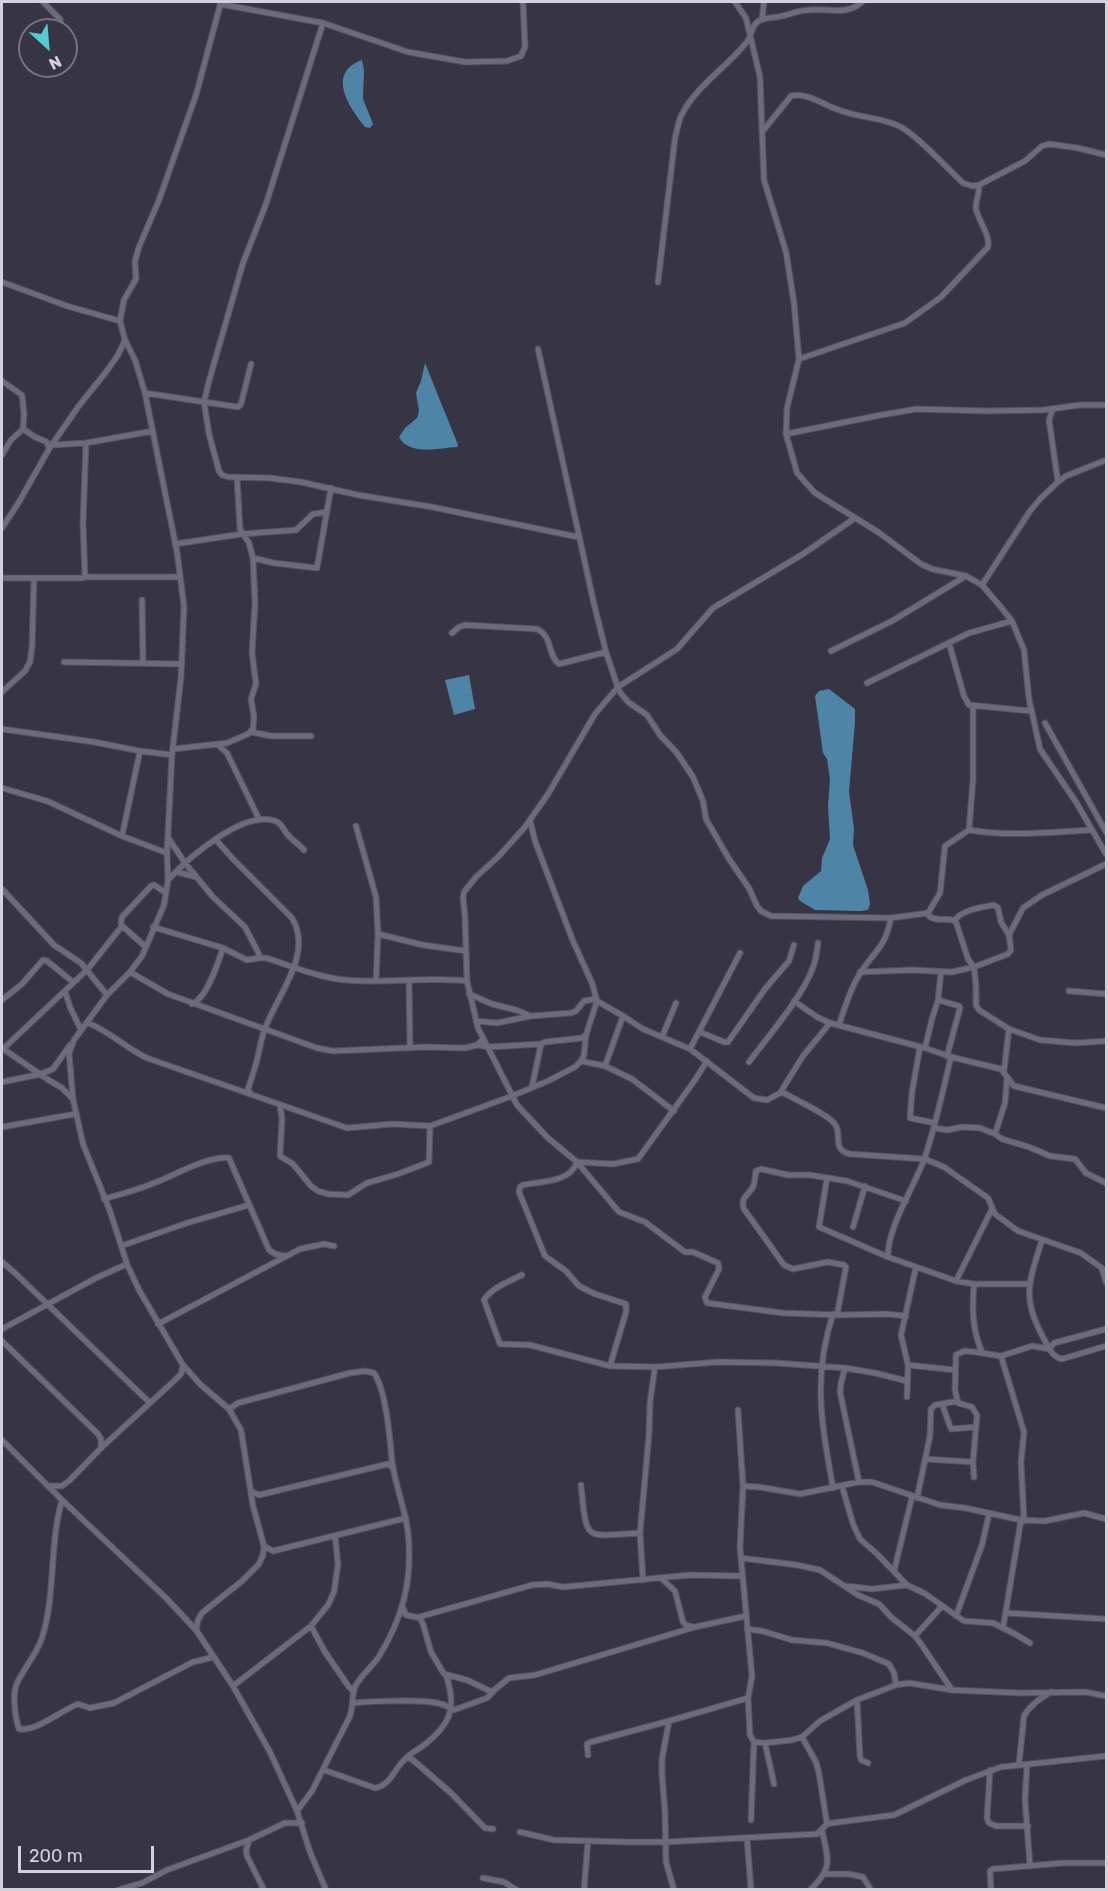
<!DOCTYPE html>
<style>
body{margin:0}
#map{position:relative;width:1108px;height:1891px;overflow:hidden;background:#373444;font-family:Rubik,sans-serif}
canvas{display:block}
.frame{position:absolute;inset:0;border:3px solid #d3d1db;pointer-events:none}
.north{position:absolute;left:18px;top:18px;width:60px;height:60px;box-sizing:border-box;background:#373444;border:2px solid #757380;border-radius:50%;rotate:154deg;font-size:16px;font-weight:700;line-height:24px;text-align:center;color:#d3d1db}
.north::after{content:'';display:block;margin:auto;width:21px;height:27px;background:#52cdcf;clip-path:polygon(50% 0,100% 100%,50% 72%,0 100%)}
.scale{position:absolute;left:18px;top:1846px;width:136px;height:27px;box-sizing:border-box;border:3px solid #d3d1db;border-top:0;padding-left:8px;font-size:18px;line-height:21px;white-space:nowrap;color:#d3d1db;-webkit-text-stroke:4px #373444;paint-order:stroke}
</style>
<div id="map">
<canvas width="1108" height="1891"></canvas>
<div class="frame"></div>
<div class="north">N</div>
<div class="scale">200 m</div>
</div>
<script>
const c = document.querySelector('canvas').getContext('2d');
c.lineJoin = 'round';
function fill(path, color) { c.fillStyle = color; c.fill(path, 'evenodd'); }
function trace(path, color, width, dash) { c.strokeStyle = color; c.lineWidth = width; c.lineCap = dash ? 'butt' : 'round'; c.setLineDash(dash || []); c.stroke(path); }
fill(new Path2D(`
 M362,60l2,10 -1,29 10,25 -3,4 -5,-1c-16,-20 -39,-54 -3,-67z
 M425,363l33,82 -1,2c-18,1 -48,9 -58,-10l6,-9 12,-10 2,-7 -3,-18 5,-12z
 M469,675l6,34 -21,6 -9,-35z
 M829,689l26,20v13l-6,70 5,37 -1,16 15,45 2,14 -2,6 -8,1 -45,-1 -15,-9 -2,-3 5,-12 18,-15 1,-13 8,-19 -2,-33 2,-27 -3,-20 -4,-6 -8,-57 4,-5z`), '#4e85a7');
const minor = new Path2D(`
 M43,2l17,17 2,11
 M735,2l11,16 14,59 4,103 22,72 8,51 5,56 -12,49 -1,26 11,39 18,20 63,39 43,32 11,5 34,7 16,9 18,21 12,15 12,29 5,49 11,50 36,53 30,52
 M220,4l103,19 85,29 57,10 42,-1 14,-5 4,-9 -2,-45
 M762,19l2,-17
 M323,23l-57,181 -23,59 -34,118 -5,21 5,32 10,37 3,4 6,2 42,1 31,4 57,13 74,12 146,30
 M59,72l1,-6
 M762,132l29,-36c17,-4 32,9 48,14 20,8 43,7 62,17 18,10 46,41 62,56l9,3 7,-1 46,-24 17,-15 7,-2 29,4 28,7
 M2,282l65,24 53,15
 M658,282l17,-144c2,-7 3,-15 6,-22 15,-30 44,-47 65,-73 7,-8 5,-22 18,-24 6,-2 12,-1 18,-3 9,-2 17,-6 27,-6 20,-2 37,6 53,-8
 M538,349l56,255 12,48 13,39 9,11 19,13 13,20 17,18 16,24 10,24 3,18 23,40 20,29 8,18 4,5 10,5 120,2 37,-5
 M799,359l106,-36 36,-26 47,-50c2,-13 -9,-25 -12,-38 -1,-8 4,-16 3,-24
 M2,381l20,14 2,19 -1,15 12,8 12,5 2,7
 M145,393l93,14 3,-3 10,-40
 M1053,409l-4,11 9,62
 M786,434l95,-19 36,-6 69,2 57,-1 37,-5h26
 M52,445l34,-2 67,-12
 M2,455l9,-15 12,-11
 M237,478l3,51 9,14 4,15 21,5 43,5 14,-80
 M2,528l17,-26 30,-53 29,-42 28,-35 12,-17 7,-15
 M175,544l67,-10 54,-4 17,-16 14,-2
 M85,577h95
 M2,578h80l3,-1 -2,-54 3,-80
 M982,585l48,-74 11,-13 17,-16 8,-6 40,-16
 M142,600l1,62
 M452,633l7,-6 6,-2 72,4c16,7 10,26 22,35l47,-12
 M949,643l15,53 5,9 62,6
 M831,651l61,-30 74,-45
 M64,662l118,2
 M867,683l102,-50 43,-12
 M2,692l23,-21 5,-9 2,-16 2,-68
 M973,706v74l-4,50 -24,16 -5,47 -12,20 1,3c8,7 19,0 27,6l12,37 6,8 2,19v19l3,5 30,19 31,11 36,3 30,-2
 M1045,723l61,109
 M2,729l92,13 46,9 32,4
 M251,732l20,4h40
 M218,745l9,8 32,66
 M173,749l54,-6 21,-9 5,-5 1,-12 -3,-18 5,-15 -4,-31 3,-50 -2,-45
 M2,788l45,13 75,35 45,17
 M530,820l5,21 38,100 19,42 5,18 26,15 20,13 47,20 64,49 13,2 13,-7h4c12,7 43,21 50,30 10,11 -4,26 16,31l75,5 19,8 44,31 7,16 23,17 63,22 25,18
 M356,826l20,71 2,37 -2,47
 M969,830c41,7 81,2 122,0
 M122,836l18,-85
 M169,839l16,24 28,34 32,30 14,27v4h7c26,8 53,20 80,22 41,4 81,-4 121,1
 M216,840l18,20 58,58c22,37 -16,78 -28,113 -4,12 -5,24 -9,36 -2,8 -5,15 -7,22l2,5
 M177,872l19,5
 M168,880c20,-22 75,-70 107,-59 7,2 8,8 12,13 5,6 12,10 17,16
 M2,889l52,56 27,18 26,32
 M955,920c7,-10 27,-13 39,-15l4,3 3,14 8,13
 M153,927l70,21 24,12 12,-2
 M378,934l45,11 43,6
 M146,947l-24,-21 -1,-3 1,-6 29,-31 3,-1 12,8
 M130,972l38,22 149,54 16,3 93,-4 39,1 12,-3 6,-6
 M860,972l52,-2 40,2 22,-5 34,-13 3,-4 -2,-15 14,-27 19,-13 64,-31
 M409,980l1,68
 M65,991l5,16 11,23
 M1069,991l37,3
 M469,994l23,10 24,6 15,6
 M2,1000l20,-16 21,-24 4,1 26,21
 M938,1000l21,6 1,2 -13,48
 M794,1001l23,16 13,6 95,25 26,9 50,12 13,17 92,22
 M192,1004c15,-6 26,-41 31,-56
 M476,1021l21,2 34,-7 40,-3 5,-2 8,-10 11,-2
 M88,1023c21,8 38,25 59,35l200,70 45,-4 38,2 82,-30 36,-15 27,-14 6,-6 3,-6 2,-20
 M839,1025c5,-16 13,-40 22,-53 15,-23 24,-24 30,-54
 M700,1032l24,10h4l37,-53 24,-28 5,-16
 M662,1037l14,-34
 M477,1045l12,2 52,-3
 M920,1047l-8,45 -2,26 25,5
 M2,1048l45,31 15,9 11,11
 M925,1048l7,-29 6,-19 3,-28
 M3,1049l84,-79 35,-44
 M690,1049l50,-96
 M951,1057c-8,33 -15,67 -26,100 -10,29 -38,70 -37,100l68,24 18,3h55
 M581,1061l24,5 27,13 42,32
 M749,1062c20,-27 51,-62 63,-92 4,-9 5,-18 6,-27
 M605,1066l18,-50
 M1004,1071l5,-42
 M2,1082l39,-8 12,-5 17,-24
 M532,1087l9,-43 4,-2 37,-4 4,-3 11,-34
 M780,1093l23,-37 27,-33
 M280,1105l2,14 -2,37 13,8 18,22 7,5 10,3 20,1 19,-12 31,-9 31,-12 1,-36
 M2,1127l73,-13
 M934,1128l13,2 15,-3 18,1 15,6 7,5 27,8 21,9 25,3 11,14 20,10
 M995,1134l10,-31 2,-25
 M577,1162l42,50 26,10 40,30h8l25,11 1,6 -14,28 2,6 76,10 54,2 50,-1 19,2
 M577,1162l36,2 25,-5 57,-79 12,-19
 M827,1178l-8,49 69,30
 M104,1199c17,-5 34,-9 50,-16 19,-7 55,-28 75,-25l40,92 6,4 10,2
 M853,1227l12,-41
 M1042,1240c-13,42 -21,58 2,99 5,9 8,18 18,20l44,-13
 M121,1246l66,-23 62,-18
 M2,1262l13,11 135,130
 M1102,1269l4,13
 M522,1275c-12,6 -31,13 -38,25l16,44 30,1 80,21 45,1 63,-5 58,1 69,5 30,5 32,8
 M956,1281l36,-72
 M974,1284c-2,25 -2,45 8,68
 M833,1314c-21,64 -11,111 0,174
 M837,1315l9,-48 -2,-2 -16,-3 -35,7 -9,-4 -40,-56c-4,-12 4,-13 9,-22 2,-5 2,-11 3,-16l5,-2 27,6h22l37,6 59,20
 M158,1324l142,-75 24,-5 10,2
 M2,1329l94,-51 31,-14
 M2,1341l96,93 3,5v9
 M1001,1356l23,76 -3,30 3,59
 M908,1365l47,5
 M610,1366l16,-54v-8l-31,-10 -16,-8 -13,-15 -21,-15 -26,-64 1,-5 3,-2c18,-4 47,-2 54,-23l-29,-24 -31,-33 -39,-77 -11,-47 -2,-64 -2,-19 1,-6 12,-15 23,-21 26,-29 23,-33 47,-80 23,-27 59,-38 36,-41 90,-54 52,-36
 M845,1368l-4,15 -1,9 19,90
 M907,1397l1,-32 -7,-30 15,-68
 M942,1404l9,25 25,-2
 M229,1409l9,-6 112,-30 15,-2 9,2c12,17 16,66 18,88 3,24 13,47 16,71 5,48 -5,86 -30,126 -7,10 -18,18 -23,29 -4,9 -1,21 -6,31l-37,73 -15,20
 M738,1410l5,76 -3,62 12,128 -4,22 2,37 4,7 11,1 27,-3 10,-3 18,-16 37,-21 39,-15 13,-2 43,7 68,3 65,-1 21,4
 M2,1440l60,60 104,98 30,32 37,56 37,66 27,59 13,41 16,38
 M926,1459l47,3
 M974,1477l-1,-15 4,-47 -5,-8 -14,-4 -3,-13 1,-35 8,-4 12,1 25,4 31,-10 17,3 5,-6 52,-14
 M581,1485c6,58 2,51 59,48
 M48,1486h14l8,-6 31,-32 74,-68 6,-6 2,-9
 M743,1486l16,1 41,7 59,-12h13l68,23 25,3 56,12 24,1 39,-8 22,6
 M842,1486l11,38 7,15 17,15 30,31
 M251,1491l8,4 129,-31 5,4
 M917,1498l13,-62 1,-27 4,-4 23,-4
 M62,1500c-13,45 -6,94 -20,138 -6,17 -17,29 -25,45 -5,11 -2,34 2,46 17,3 43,-19 59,-25l12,4 24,-5 79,-41 21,-5
 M264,1546l9,5 133,-33
 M741,1558l56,7 23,5 38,25 21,9 13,14 23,18 6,8 31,46
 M894,1571l18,-74
 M662,1579l13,12 8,31 3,3 7,2
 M643,1580l-3,-47 9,-99 1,-32 5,-35
 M846,1586l26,3 35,-4 17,8 40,28 29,2 22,11 15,9
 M403,1608l3,7 14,3 3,6 8,28 13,22 23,6 25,12 17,-14 26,-3 160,-48 51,-11
 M1007,1613l99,6
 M956,1616l26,-71 7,-31
 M419,1617l113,-32 15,-1 16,3 127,-12 52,1
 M311,1626l14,26 24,35 5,4
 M1003,1628l18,-108
 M747,1629l15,2 30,9 35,3 36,10 26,11 5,9 2,12
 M196,1630l2,-10 4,-7 40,-32 17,-17 4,-9 1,-9 -11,-40 -12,-76 -12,-21 -28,-24 -18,-20 -44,-75 -12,-26 -17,-53 -27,-67 -10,-45 -4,-46 5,-13 33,-45 23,-23 12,-16 22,-51 4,-25 -1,-27 5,-98 9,-78 3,-71 -7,-54 -32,-159 -10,-33 -10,-20 -5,-19 4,-21 12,-21 -1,-18 4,-14 20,-47 37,-105 25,-93
 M915,1636l27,-30
 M233,1686l78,-60 17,-21 6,-13 4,-28 -3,-28
 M857,1700l3,56 1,4 7,3
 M354,1703c17,-2 71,-4 87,1 4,1 9,4 13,6l33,-12 6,-6
 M669,1721l-7,38v16l3,37 1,50 8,28
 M802,1737l14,25 3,11 8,51
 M765,1743l9,41
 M588,1755l-1,-11 4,-2 78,-21 79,-23
 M407,1757l6,3 38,33 34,35 8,1
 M1019,1764l5,-48c6,-11 16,-17 27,-24
 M1027,1764l-2,36 5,66
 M324,1770l51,18c16,-3 19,-19 30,-29 5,-6 13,-9 19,-14 27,-21 33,-37 22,-70
 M990,1770l-3,48 2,5 7,3h32
 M751,1820l3,-78
 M520,1832l34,8 73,2h38l152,-8 10,-10 5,-1 62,-8 72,-35 35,-13 105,-11
 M747,1838l4,52
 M249,1840l-3,10 1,6 17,34
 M825,1874h24l14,3 8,13
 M483,1878l21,4 13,8
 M118,1890l24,-7 25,-13 82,-30 36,-17h17
 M584,1890l4,-49
 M810,1890c24,-23 18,-30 12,-60
 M991,1890l-1,-19 3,-2 69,-6h44`);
trace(minor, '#55525f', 7);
trace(minor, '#6d6a7c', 5);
</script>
